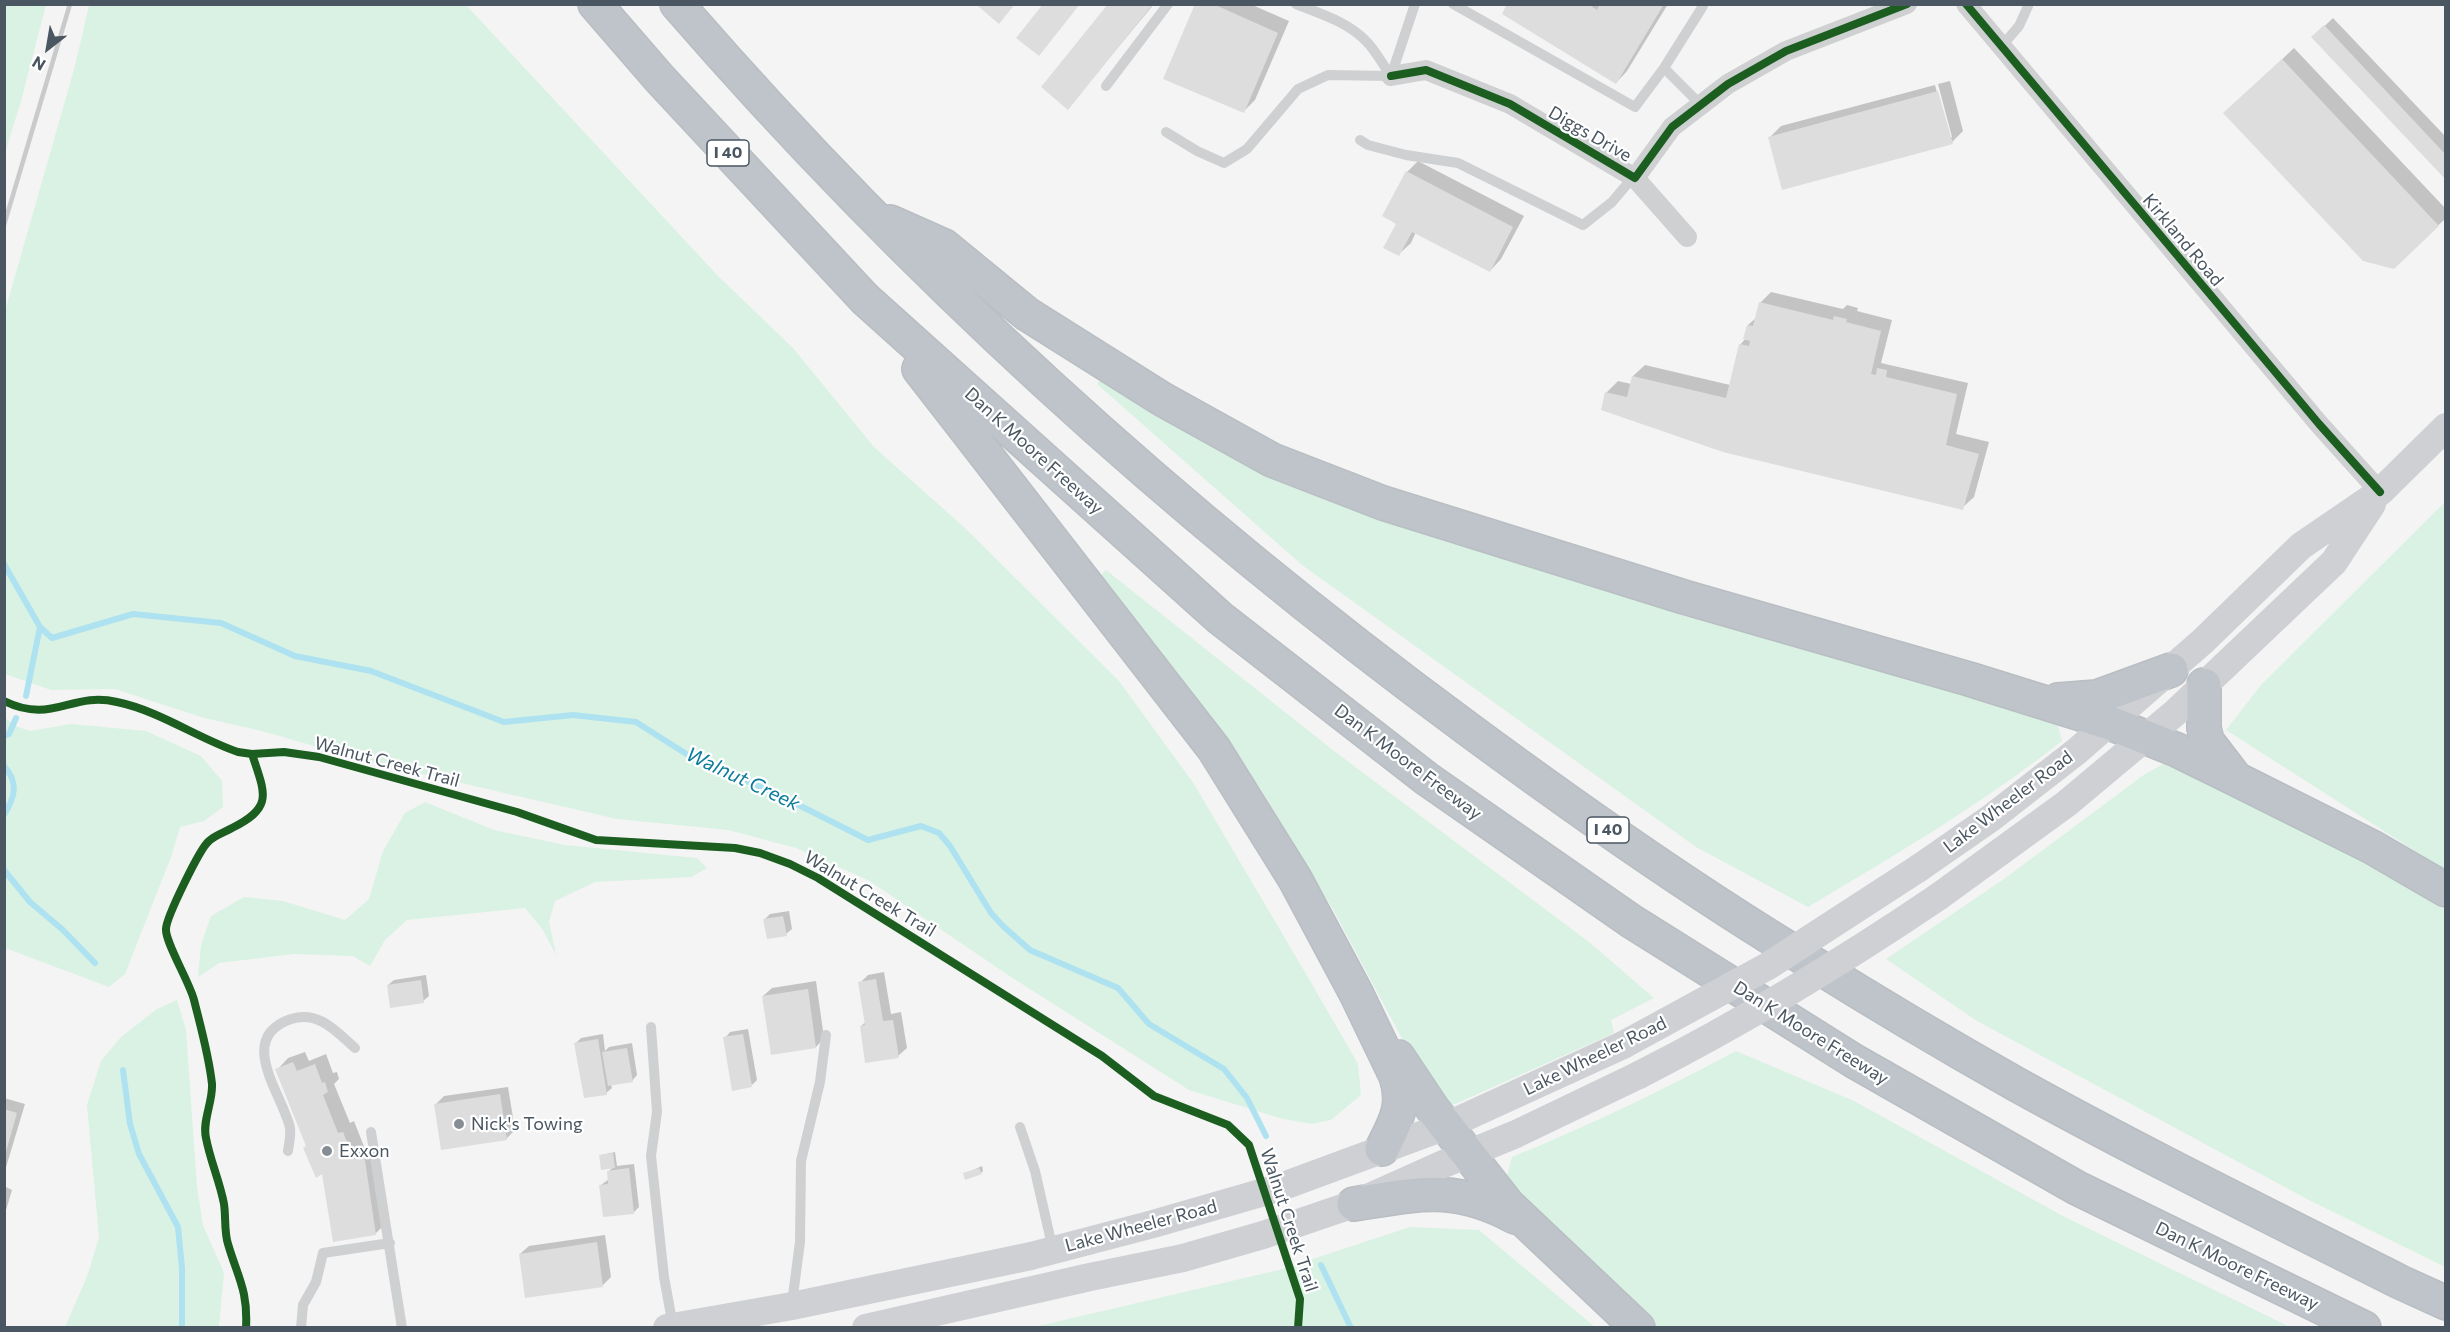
<!DOCTYPE html>
<style>
body{margin:0}
#map{position:relative;width:2450px;height:1332px;overflow:hidden;background:#f4f4f4;font-family:Commissioner,sans-serif}
canvas{display:block}
.frame{position:absolute;inset:0;border:6px solid #4a5661;pointer-events:none}
.north{position:absolute;left:18px;top:18px;width:60px;height:60px;-webkit-text-stroke:4px #fff;paint-order:stroke;rotate:211deg;font-size:16px;font-weight:700;line-height:24px;text-align:center;color:#4a5661}
.north::after{content:'';display:block;margin:auto;width:21px;height:27px;background:#4a5661;clip-path:polygon(50% 0,100% 100%,50% 72%,0 100%)}
</style>
<div id="map">
<canvas width="2450" height="1332"></canvas>
<div class="frame"></div>
<div class="north">N</div>
</div>
<script>
const c = document.querySelector('canvas').getContext('2d');
c.lineJoin = 'round';
function fill(path, color) { c.fillStyle = color; c.fill(path, 'evenodd'); }
function trace(path, color, width, dash) { c.strokeStyle = color; c.lineWidth = width; c.lineCap = dash ? 'butt' : 'round'; c.setLineDash(dash || []); c.stroke(path); }
function drawText(font, color, halo, rows, align = 'center') {
  c.font = font + ' Commissioner,sans-serif'; c.lineWidth = 4.5; c.setLineDash([]); c.textBaseline = 'middle'; c.strokeStyle = halo; c.fillStyle = color; for (const [text, x, y, turn = 0] of rows) {
    c.save(); c.translate(x, y); c.rotate((+turn || 0) * Math.PI / 180); c.textAlign = isNaN(turn) ? turn : align; if (halo) c.strokeText(text, 0, 0); c.fillText(text, 0, 0); c.restore();
  }
}
fill(new Path2D(`
 M5,4l41,1 -25,96 -16,52z
 M89,5h377l252,271 75,72 81,99 91,81 154,153 75,103 115,195 49,85 3,31 -30,25 -19,4 -29,-5 -94,-29 -178,-113 -143,-97 -72,-32 -68,-18 -111,-11 -251,-58 -104,-30 -58,-13 -89,-29 -64,1 -46,-16v-363l70,-245z
 M1102,378l170,92 171,71 147,40 430,129 38,16 4,15c-80,63 -167,114 -254,166l-112,-60 -394,-282 -205,-181z
 M2445,502v368l-219,-140 35,-45z
 M1106,570l228,181 255,191 65,56 -43,22 3,13 -159,71 -10,1 -31,-44 -79,-148 -72,-120 -79,-112 -83,-106z
 M5,718l13,9 12,4 41,-7 75,7 55,25 21,25 1,26 -19,14 -24,6 -9,30 -46,117 -16,13 -104,-39z
 M2167,762l142,68 136,80v357l-138,-68 -330,-178 -91,-62 118,-80 141,-105z
 M425,802l69,28 71,15 132,13 10,10 -16,9 -96,5 -40,19 -6,21 7,33 -13,-25 -18,-22 -118,12 -22,20 -15,26 -17,-10 -59,-2 -75,9 -21,14 3,-32 10,-29 33,-19 39,4 62,19 24,-21 14,-48 22,-38z
 M177,1000l9,30 11,157 6,38 21,48 -5,54h-154l23,-53 11,-37 -12,-132 14,-44 20,-24 36,-28z
 M1736,1051l118,50 209,115 227,111h-635l-34,-30 -116,-113 7,-27c77,-31 151,-67 224,-106z
 M1410,1227l69,3 116,97h-561l245,-57z`), '#d9f2e3');
fill(new Path2D(`
 M1110,4h44l-86,104z
 M1197,4h53l39,17 -34,79 -11,11z
 M1509,4h159l-41,67 -11,12z
 M2333,18l113,119v41l-133,-141z
 M2294,48l152,161v9l-52,49 -157,-165z
 M1950,81l13,50 -11,11 -183,-4 12,-12 154,-41 14,52h3l-14,-53z
 M1418,161l106,55 -23,43 -11,12 -74,-39 -5,11 -12,11 8,-82z
 M1771,292l72,17 4,-4 11,3 -1,3 35,9 -11,43 87,20 -12,51 33,8 -15,55 -12,11 -356,-115 12,-12 13,3 2,-8 12,-11 85,20 10,-40 6,-7 2,-13 9,-8 3,-14z
 M789,911l3,18 -6,5 -21,-15 5,-5z
 M884,972l7,42 10,-2 6,36 -9,8 -37,-30 5,-4 -6,-39 8,-8z
 M426,975l3,21 -6,5 -35,-16 6,-5z
 M816,981l8,57 -8,9 -53,-51 9,-8z
 M748,1029l9,51 -5,5 -27,-47 5,-6z
 M603,1034l2,17 4,-4 23,-4 5,32 -5,6 -21,3 1,4 -6,5 -30,-50 5,-5z
 M305,1052l4,9 17,-7 7,19 4,-1 2,7 -5,5 16,39 4,-2 11,28 10,-5 12,78 -12,12 -51,-63 -16,-25 -31,-76 11,-12z
 M508,1087l7,43 -9,9 -71,-34 9,-9z
 M4,1098l21,6 -21,70z
 M615,1152l2,14 17,-2 5,43 -6,6 -32,-28 8,-6 -1,-7 5,-5 -12,-12z
 M982,1166l1,5 -2,2 -17,1z
 M4,1186l8,4 -8,27z
 M605,1235l6,42 -8,8 -83,-31 9,-8z`), '#0003');
trace(new Path2D(`
 M4,564l36,63 12,11 81,-24 88,9 74,33 76,15 133,51 69,-7 63,7 63,40 72,29 97,49 53,-14 18,7 11,13 41,67 12,13 27,24 88,38 31,36 75,45 23,29 19,38
 M26,696l14,-69
 M4,736l5,-2 7,-16
 M4,766c15,17 11,31 0,49
 M4,870l26,32 33,28 32,33
 M123,1070l7,54 9,30 39,73 4,41v60
 M1321,1265l30,63`), '#aee2f0', 6);
fill(new Path2D(`
 M980,4h35l-16,20 -21,-18z
 M1043,4h37l-41,52 -23,-18z
 M1108,4h45l-85,106 -27,-23z
 M1195,4h18l65,29 -34,80 -81,-34z
 M1507,4h81l9,6 3,-6h64l-48,80 -114,-70z
 M2324,25l122,130v25l-135,-143z
 M2282,59l157,167 -45,43 -31,-8 -140,-148z
 M1938,91l15,53 -171,46 -14,-53z
 M1406,171l107,56 -23,45 -78,-40 -13,24 -16,-8 13,-24 -14,-8z
 M1759,302l74,18 1,-4 13,3 -1,3 35,9 -10,43 5,1 1,-7 10,2 -1,7 71,17 -11,51 33,9 -16,56 -240,-58 -122,-42 4,-18 22,5 5,-21 94,22 13,-54 10,2 1,-5 -7,-2 4,-14 6,1z
 M783,916l4,20 -20,3 -4,-20z
 M876,979l7,42 10,-1 6,38 -34,5 -5,-37 5,-1 -7,-43z
 M421,980l3,23 -34,5 -3,-23z
 M808,989l8,59 -45,7 -9,-59z
 M743,1034l9,53 -20,4 -9,-54z
 M598,1039l9,56 -23,3 -10,-55z
 M627,1048l6,34 -25,4 -6,-34z
 M293,1062l4,9 18,-7 7,19 3,-1 3,10 -5,3 15,38 5,-1 11,27 10,-5 12,81 -43,7 -11,-68 -6,4 -13,-30 3,-2 -31,-77z
 M500,1094l7,46 -66,10 -7,-46z
 M4,1109l13,4 -12,42h-1z
 M613,1153l2,15 -14,2 -2,-15z
 M629,1168l5,46 -31,3 -4,-32 9,-1 -1,-13z
 M979,1168l3,6 -17,6 -2,-7z
 M597,1242l6,45 -78,11 -6,-44z`), '#ddddde');
const motorway = new Path2D(`
 M595,4l65,75 205,220 355,319 207,161 204,142 223,140 223,127 287,140
 M677,4c235,271 503,513 791,725 111,82 223,161 341,232 67,42 136,83 205,122 126,70 257,134 386,199l46,21
 M890,222l54,24 83,68 135,85 110,61 111,43 301,94 285,82 141,44 67,27 59,29 136,68 74,43
 M919,369l295,380 81,130 61,114 40,83c10,30 -1,47 -14,73
 M2204,685v43l3,13 26,34
 M2058,700l39,-3 74,-27
 M1398,1057l34,51 76,97 130,123
 M1354,1204c65,-10 100,-20 161,13`);
trace(motorway, '#b9bec3', 36);
trace(new Path2D(`
 M1296,4c25,10 52,18 70,37 10,10 17,24 25,35
 M1453,4l182,103 29,-39
 M2001,47l18,-21 10,-22
 M1391,76l24,-72
 M1106,86l62,-82
 M1701,105l-37,-37 39,-62
 M1166,132l31,19 27,12 23,-14 51,-60 30,-14 63,1
 M1360,140l8,5 38,10 52,8 125,62 29,-23 22,-26
 M651,1027l6,85 -6,44 13,121 9,49
 M1020,1127l15,44 18,79
 M371,1132l31,196
 M288,1151c1,-7 3,-16 2,-23 -7,-33 -55,-90 1,-109 27,-9 45,12 64,29
 M792,1303l8,-61 1,-81 19,-79 6,-47
 M301,1328l2,-23 13,-23 7,-29 67,-10`), '#ced0d2', 10);
trace(new Path2D(`
 M1966,4l353,420 61,68
 M1391,76l35,-6 84,34 125,74 37,-51 56,-43 58,-33 121,-47
 M1635,178l52,59`), '#ced0d2', 20);
trace(new Path2D(`
 M1919,868l72,-50 86,-67 126,-110 98,-95 79,-54 66,-65
 M1938,897l128,-93 110,-92 158,-150 38,-58
 M667,1328l125,-22 239,-50 122,-32 125,-36 168,-62 177,-81
 M866,1328l224,-51 93,-19 80,-23 91,-31 87,-39 75,-31 123,-59`), '#ced0d4', 28);
trace(motorway, '#bec4c9', 33);
trace(new Path2D(`
 M4,225l66,-221`), '#c9cacc', 4.5);
trace(new Path2D(`
 M1623,1045l145,-79 151,-98
 M1639,1075c104,-53 203,-113 299,-178`), '#ced0d4', 28);
trace(new Path2D(`
 M1966,4l353,420 61,68
 M1391,76l35,-6 84,34 125,74 37,-51 56,-43 58,-33 121,-47
 M4,701c49,24 67,-10 113,1 43,9 80,36 121,50l14,2 32,-2 35,5 198,55 79,28 139,8 25,5 30,11 28,14 284,178 52,40 74,29 21,20 51,154 -2,29
 M246,1328c2,-38 -8,-50 -18,-84 -4,-12 -2,-27 -4,-40 -4,-22 -14,-44 -18,-66 -4,-17 7,-36 6,-54 -3,-28 -11,-56 -18,-84 -4,-17 -29,-58 -28,-71 0,-11 34,-81 43,-88 6,-6 16,-9 23,-13 42,-21 33,-34 20,-74`), '#1b5e20', 8);
for (const [x, y, r, color] of [
 [459,1124,6,"#868d94"],
 [327,1151,6,"#868d94"]
]) { const dot = new Path2D(); dot.arc(x, y, r, 0, 2 * Math.PI); c.fillStyle = color; c.fill(dot); trace(dot, '#fff', 2); }
for (const [x, y, w] of [
 [728,153,42],
 [1608,830,42]
]) { const box = new Path2D(); box.roundRect(x - w / 2, y - 13, w, 26, 4.5); c.fillStyle = '#fff'; c.fill(box); trace(box, '#4a5661', 1.5); }
drawText('bold 16px', '#4a5661', null, [
 ["I 40",728,153],
 ["I 40",1608,830]
]);
drawText('18px', '#4a5661', '#fff', [
 ["Diggs Drive",1590,134,30],
 ["Kirkland Road",2183,240,50],
 ["Dan K Moore Freeway",1034,451,42],
 ["Walnut Creek Trail",387,762,15],
 ["Dan K Moore Freeway",1408,762,37],
 ["Lake Wheeler Road",2008,802,-37],
 ["Walnut Creek Trail",870,894,31],
 ["Dan K Moore Freeway",1811,1033,32],
 ["Lake Wheeler Road",1595,1056,-26],
 ["Walnut Creek Trail",1289,1220,72],
 ["Lake Wheeler Road",1141,1226,-15],
 ["Dan K Moore Freeway",2237,1266,26]
]);
drawText('18px', '#4a5661', '#fff', [
 ["Nick's Towing",471,1124],
 ["Exxon",339,1151]
], 'left');
drawText('italic 20px', '#0c7c9b', '#fff', [
 ["Walnut Creek",743,779,25]
]);
</script>
